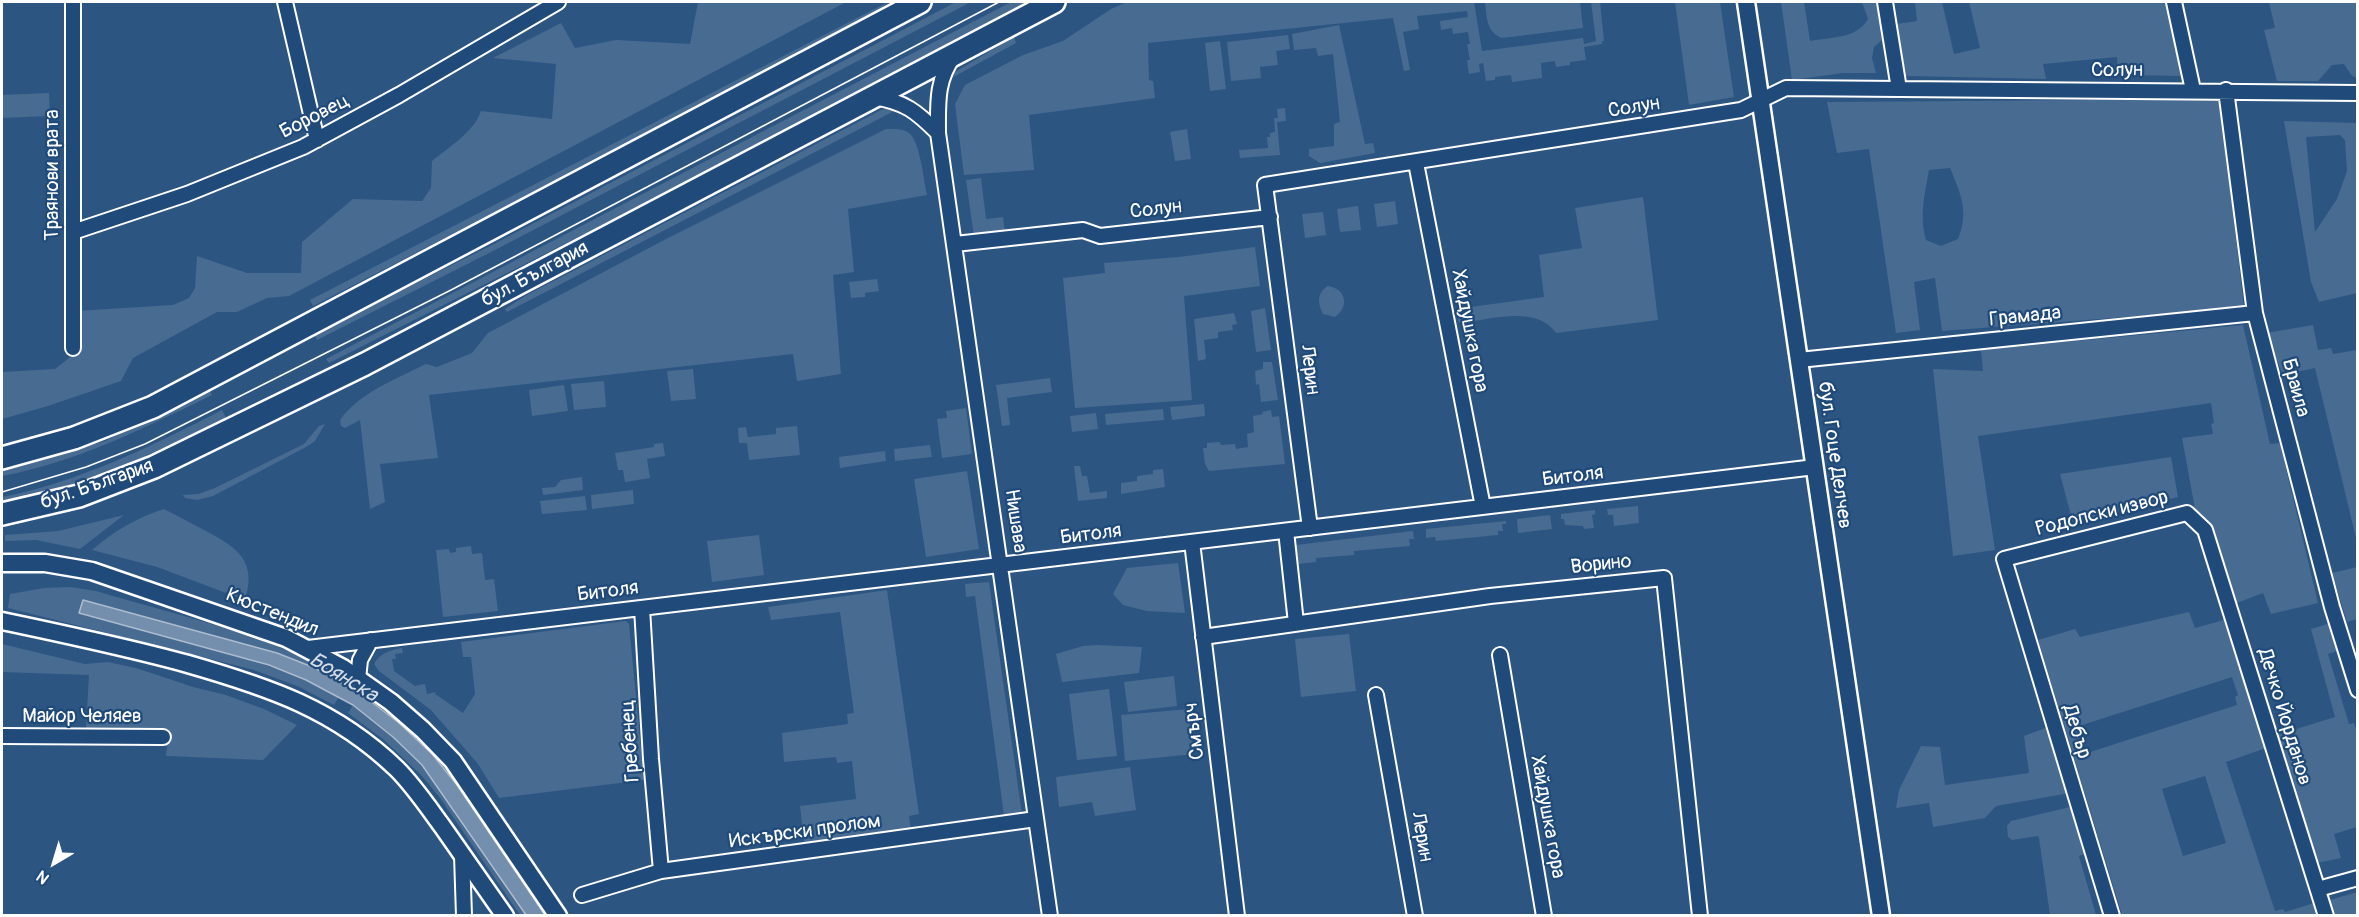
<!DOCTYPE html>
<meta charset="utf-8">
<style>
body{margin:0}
#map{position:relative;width:2359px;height:917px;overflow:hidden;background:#2c5582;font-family:Pangolin,sans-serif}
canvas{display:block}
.frame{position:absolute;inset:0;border:3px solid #fff;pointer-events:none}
.north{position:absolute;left:24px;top:833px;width:60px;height:60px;-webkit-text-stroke:4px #1f4a7a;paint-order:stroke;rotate:218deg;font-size:16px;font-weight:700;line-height:24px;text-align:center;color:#fff}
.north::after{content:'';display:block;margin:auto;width:21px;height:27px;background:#fff;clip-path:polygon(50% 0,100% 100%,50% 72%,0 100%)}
</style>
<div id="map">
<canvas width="2359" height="917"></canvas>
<div class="frame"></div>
<div class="north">N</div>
</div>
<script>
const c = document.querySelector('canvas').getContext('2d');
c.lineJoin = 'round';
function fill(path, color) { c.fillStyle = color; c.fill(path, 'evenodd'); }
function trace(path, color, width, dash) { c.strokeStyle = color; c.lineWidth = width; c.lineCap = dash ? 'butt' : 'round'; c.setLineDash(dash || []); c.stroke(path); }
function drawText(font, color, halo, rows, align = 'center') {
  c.font = font + ' Pangolin,sans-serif'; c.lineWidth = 4.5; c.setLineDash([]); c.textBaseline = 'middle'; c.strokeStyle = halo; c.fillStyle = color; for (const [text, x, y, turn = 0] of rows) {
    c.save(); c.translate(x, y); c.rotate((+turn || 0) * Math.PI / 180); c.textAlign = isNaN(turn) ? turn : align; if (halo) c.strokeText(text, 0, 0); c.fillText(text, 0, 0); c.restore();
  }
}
fill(new Path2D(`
 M698,2h148l-557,294 -22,2 -30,14h-20l-84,46 -12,23 -73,25 -46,13v-47l53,-3 23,-18 -2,-40 97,-6 16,-7 6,-10 2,-32 50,17h54l1,-31 51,-43 69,2 9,-13 1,-27c17,-14 42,-29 49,-50l71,8 4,-55 -63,-6 68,-35 14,25 41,-8 74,4z
 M888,2l-17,16 -142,71 -141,75 -275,142 -3,-6z
 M956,2h15l-476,248 -178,90 -3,-6 178,-89z
 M1011,2h15l-428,225 -269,136 -3,-4z
 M1127,2h347l8,49 101,-13 1,6 12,-3 -5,-39h9l4,39h-2v3l-18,3 2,13 -16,2v3l-14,2 -1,-6 -14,2 1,15 -30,4 -1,-7 -16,2v3l-9,1 -3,-18 -4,1 1,8 -11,2 -2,-14h3l-3,-16h3l-2,-12 -15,2 -1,-6 -11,2 -1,-9 28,-4 -1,-6 -50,5 2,13 -16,3 7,38 -6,1 -11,-53 -245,25 1,37 4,1 2,17 -126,17 5,55 -70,5 -9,-71 10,-19 58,-30 40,-14 48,-32z
 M1485,2h95l3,26 -81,10c-16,-6 -15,-21 -17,-36z
 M1675,2h45l14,95 -45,8z
 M1781,2h23l6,39c20,-4 47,-2 58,-22l-6,-17h18l5,29 -2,8 -9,8 -2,11 4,15h-33l-51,7z
 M1915,2h27l12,52 26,-6 -11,-46h198l16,74 -65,-1 -1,-18 -74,7 3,15 -141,-3 -8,-52 20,-3z
 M2269,2h88v76l-5,-2 -8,-12 -12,1 -14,16h-41l-13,-51 11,-2z
 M1339,25l26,119 8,-1 2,10 -55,10 -11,-7v-7l25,-3v-22l6,-2 -7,-68 -15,2 -2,-8 -22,2 -2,-16z
 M1288,35l2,14 -14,2 2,14 -18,2 1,11 -30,3 -4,-39z
 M1014,37l2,6 -70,38 4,-6z
 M1220,41l6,48 -16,2 -5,-48z
 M49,93l1,23 -48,2v-23z
 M2220,99l24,209 -302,23 -7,-53 -21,4 6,48 -24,3 -27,-184 -32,4 -10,-51zM1950,168c11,26 19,44 8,71l-17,7 -15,-6c-7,-24 -1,-46 3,-70z
 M892,107l6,2 -391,203 -2,-3 20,-13 360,-188z
 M1285,108l1,13 -9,1 3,33 -40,3 -1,-8 29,-2 -1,-11h3v-4l5,-1 -1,-14h4l-1,-9z
 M2284,121l73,2v170l-38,9 -8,-20zM2340,135l5,5 2,31 -10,28 -22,33 -9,-95z
 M886,129c8,0 18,-1 24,5 10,8 14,48 17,61l-79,14 6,63 -21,3 8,99 -44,7 -4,-27 -364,41 9,63 -58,6 5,38 -15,7 -10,-89 -15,8 -4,-2 -1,-6c19,-27 56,-41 86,-56l11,3 35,-14 16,-20 178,-94z
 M1187,129l4,30 -16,2 -5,-29z
 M981,178l5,41 17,-2 2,16 -31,4 -8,-57z
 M1643,197l15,123 -102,13c-20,-29 -67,-13 -97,-10l-3,-14 88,-12 -5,-42 43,-7 -7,-40z
 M1395,201l3,23 -21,3 -3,-23z
 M1358,206l3,24 -21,2 -3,-23z
 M1323,212l3,23 -21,3 -3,-24z
 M1255,247l5,39 -76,10 8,104 -117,8 -12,-130 42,-5 -1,-10 75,-6z
 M877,279l2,12 -14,2v4l-14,1 -2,-16z
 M1328,286c18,3 22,20 7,31l-12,-3c-5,-10 -7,-21 5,-28z
 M1265,308l6,42 -15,2 -5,-41z
 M1234,313l3,11 -5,1 1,5 -15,2v6l-14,2 2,19 -8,2 -4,-42z
 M2243,325l27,119 10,-1 38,160 -47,11 -8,-21 -29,11 -24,-79 -15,-16 -13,-71 31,-4 -2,-10 3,-1 -3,-20 -233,33 17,114 -42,6 -20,-187 50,2 -2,-21z
 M2313,325l5,25 13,-2 2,6 24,-4v192l-42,-174 -32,7 -17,-42z
 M1263,362h9l6,38 -17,2 -2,-18 -3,1 -1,-14 8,-2z
 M693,369l3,30 -25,2 -4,-30z
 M1050,378l2,14 -45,6 3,27 -8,1 -6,-41z
 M604,381l2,26 -32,3 -3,-26z
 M564,385l4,26 -36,5 -3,-26z
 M210,390l2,5c-68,33 -135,67 -210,81v-5l103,-30z
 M1204,404l1,12 -33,4 -2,-13z
 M966,408l6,46 -30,4 -5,-39 10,-1 -1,-7z
 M1163,409l1,11 -58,5 -1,-11z
 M222,410l4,8c-72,35 -145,70 -224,85v-6c77,-15 150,-51 220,-87z
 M1271,410l1,7 7,-1 6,48 -76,7 -4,-7 -2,-16h4v-5l13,-1 1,3 14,-1 1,5 12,-2 -1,-13 7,-2 -1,-16 10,-2 -1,-2z
 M1096,413l2,16 -26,3 -2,-16z
 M325,424l-10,17 -9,6 -93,49 -16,4 -12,-2 -2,-3 15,-1 17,-6 89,-44 15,-18z
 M797,426l3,29 -51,5 -2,-17h-8l-1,-15 8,-1 2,10 28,-3v-6z
 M663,443l2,13 -18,3 3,19 -25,4 -2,-12h-5l-3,-17 39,-6v-3z
 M930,445l2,12 -37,4 -1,-12z
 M885,451l1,10 -46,7 -1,-11z
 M2171,457l7,40 -105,26 -13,-49z
 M1074,466h6l2,10h5l3,17 17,-2v7l-29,3z
 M1163,469l2,18 -44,7v-11l16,-2v-5l16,-2v-4z
 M967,471l12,78 -53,8 -12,-78z
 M582,477l1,13 -40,5 -1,-7 13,-1 6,-7z
 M633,490l1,14 -42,5 -1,-14z
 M585,496l2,14 -45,4 -2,-13z
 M1638,506l1,17 -25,3 -1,-11h-5l-1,-6z
 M164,509c14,7 28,15 42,22 32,17 51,30 39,69l-88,-33 -65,-17c22,-19 44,-32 72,-41z
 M1595,510v4l-3,1 2,13 -10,1 -1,-3 -18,-1 -1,-6h-3v-5z
 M124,515l-44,34 -44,-9 -31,1v-6l53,-4z
 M1550,515l2,14 -34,4 -1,-14z
 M1506,521v3h-4l1,7h-5v4l-62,6 -1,-4 -9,1v-9z
 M1413,531l1,8h-5l1,7 -56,5v4l-38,3v4l-18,2 -2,-19z
 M759,535l5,40 -52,7 -5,-41z
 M471,546l1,8 10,-1 3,27 9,-1 4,32 -55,6 -7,-67 13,-1 1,4 6,-1v-4z
 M1178,563l7,50 -38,-2 -24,-6 -10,-11 14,-26z
 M2357,567v52l-10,3 -15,-49z
 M989,582l33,232 -18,2 -29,-220 -9,1 -1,-13z
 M71,587l25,4c85,25 175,45 253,89l-4,5 -30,-17 -236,-55c88,24 180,41 260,84l-5,8 -37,-19 -43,-16 -246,-62 2,-14 34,-6z
 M887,590l32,224 -10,2 2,14 -107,12 -4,-36 56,-7 -4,-38 -15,2 -1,-6 -52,5 -2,-29 66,-9 -1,-10 7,-1 -14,-101 -69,8 -3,-13z
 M2189,612l6,16 29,-8 42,128 -40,14 49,149 8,-2 2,3 29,-9 4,12h-196l-84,-275 37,-11 5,8zM2232,677l6,18 -3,2 2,8 -150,48 -8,-27zM2205,776l21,67 -43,13 -21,-67z
 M626,621l3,3 15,156 -145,18 -21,-34 -47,-54 -52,-39 -5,-7c6,-11 16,-14 28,-16l1,5 -8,1 1,5h-4l2,12 21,15 10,-2 2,10 9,-2 -1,2 28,19 12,-19 -4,-37h-8l-2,-15z
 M2331,623l8,27 -11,4 21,70 5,-1 3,10v94l-23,7 7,24 -24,5 -40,-128 58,-18 -24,-88z
 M1349,634l7,57 -55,6 -6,-58z
 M2,644l83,20 23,-2 28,6 57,19 33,8 38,14 33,16 -34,35 -97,-4 3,-25 -83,-3 3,-53 -87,-3z
 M1097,645l45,2 -3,26 -77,9 -6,-28 27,-8z
 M1174,676l3,30 -49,6 -4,-30z
 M363,689l72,60 116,166h-6l-88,-130 -25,-31 -33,-31 -39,-30z
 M1109,689l8,67 -40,4 -8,-66z
 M353,705l40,32 29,28 104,150h-6l-80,-117 -18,-22 -38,-36 -36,-27z
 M1189,709l5,45 -69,7 -4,-46z
 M2048,727l22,66 -74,13 -11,12 -52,9 -4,-24 -33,5 3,-18 22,-44 19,1 5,38 84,-12 -5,-37z
 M1130,767l6,43 -41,6 -3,-14 -33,5 -3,-30z
 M2070,807l19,46 -10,3 17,59h-46l-11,-77 -1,-2 -26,4 -4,-3 -1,-11 4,-5z
 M2357,892v23h-23l-4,-15z`), '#486b92');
const water = new Path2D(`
 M83,600l194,53 38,15 45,25 39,30 33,31 25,31 88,130h-19l-104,-150 -29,-28 -40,-32 -47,-25 -37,-15 -190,-52z`);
fill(water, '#748fad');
trace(water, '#acbcce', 1.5);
const minor = new Path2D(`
 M285,2l32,138
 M1885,2l14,87
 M2174,2l19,88
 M954,56c-18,24 -16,48 -16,77l112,783
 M2226,90l29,223 77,294 26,83
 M874,97c31,5 42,14 64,36
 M1416,163l67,344
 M73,232l114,-38 116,-47 96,-52 159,-93
 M955,244l128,-14 17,6 170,-19
 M73,348v-346
 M1799,360l456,-47
 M1310,528l-45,-343 476,-75 45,-22 572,5
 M1286,531l10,92
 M1192,542l45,374
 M642,608l9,151 10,112
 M1203,637l287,-41 174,-18 36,338
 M308,648l1507,-181
 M1500,655l44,261
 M358,679l2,-19 11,-20
 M1376,695l39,221
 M2,736l161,1
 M462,855l2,61
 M2318,889l40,-11
 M582,895l79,-24 375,-52
 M2112,916l-108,-357 183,-46 18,17 121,386`);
const tertiary = new Path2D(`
 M1746,2l135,914
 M2,563h43l47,8 194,67 57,30 48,34 32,28 30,31 105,155
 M2,621c62,13 124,26 186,43 80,23 147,45 209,105 17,17 31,38 45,57 21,30 42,60 63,90`);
const primary = new Path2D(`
 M2,458l72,-20 79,-31 767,-405
 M2,514l77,-18 75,-29 211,-103 689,-362`);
trace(minor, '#fff', 18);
trace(tertiary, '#fff', 21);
trace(primary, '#fff', 26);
trace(minor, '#1f4a7a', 14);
trace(tertiary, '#1f4a7a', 16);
trace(primary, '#1f4a7a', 21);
trace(new Path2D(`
 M2,492l84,-25 59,-23 306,-154 548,-288`), '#fff', 1.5);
drawText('20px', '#fff', '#1f4a7a', [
 ["Солун",2117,71],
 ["Солун",1634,108,-9],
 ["Боровец",315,117,-27],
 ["Траянови врата",53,175,-90],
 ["Солун",1156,210,-6],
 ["бул. България",535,275,-28],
 ["Грамада",2025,317,-6],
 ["Хайдушка гора",1469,331,79],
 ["Лерин",1309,370,83],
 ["Браила",2295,388,75],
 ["бул. Гоце Делчев",1834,455,82],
 ["Битоля",1573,477,-7],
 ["бул. България",97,485,-19],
 ["Родопски извор",2102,514,-14],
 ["Нишава",1015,521,82],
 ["Битоля",1091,535,-7],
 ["Ворино",1601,565,-6],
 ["Битоля",608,592,-7],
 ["Кюстендил",272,613,22],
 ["Майор Челяев",82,717],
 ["Дечко Йорданов",2284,717,73],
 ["Смърч",1195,731,-97],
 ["Дебър",2076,732,73],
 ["Гребенец",631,741,-94],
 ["Хайдушка гора",1547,817,80],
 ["Искърски пролом",805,832,-8],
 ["Лерин",1421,837,80]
]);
drawText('italic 21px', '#d5dde6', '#1f4a7a', [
 ["Боянска",343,678,31]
]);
</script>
